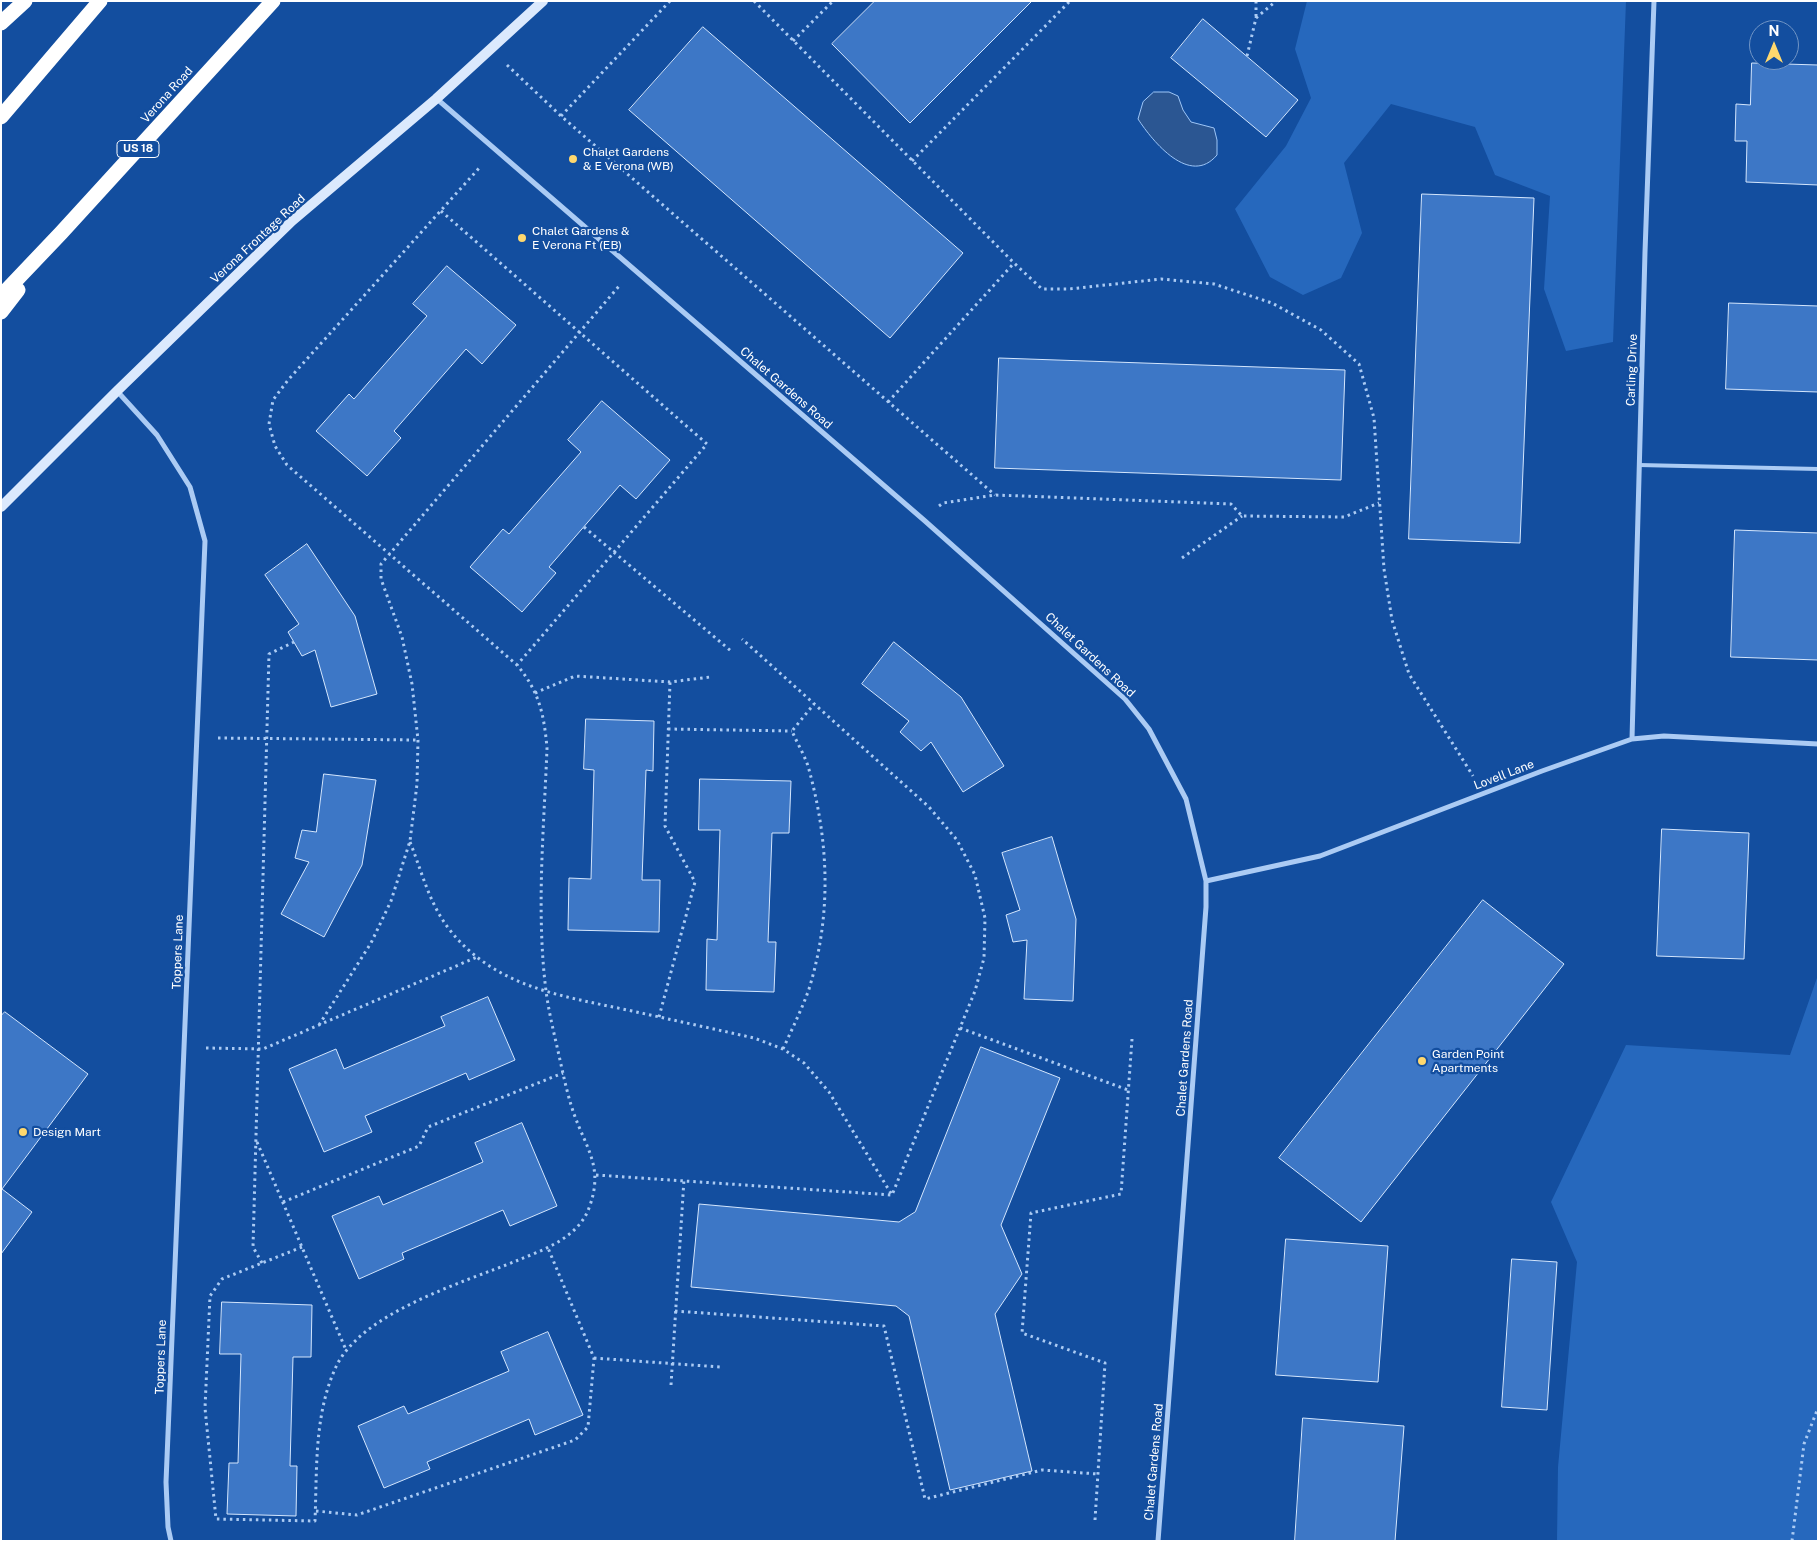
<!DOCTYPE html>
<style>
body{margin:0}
#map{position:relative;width:1819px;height:1542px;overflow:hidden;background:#134e9f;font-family:"Public Sans",sans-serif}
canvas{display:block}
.frame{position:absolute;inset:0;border:2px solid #fff;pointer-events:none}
.north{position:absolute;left:1749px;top:20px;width:50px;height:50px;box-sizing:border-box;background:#134e9f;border:1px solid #7195c5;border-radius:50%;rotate:0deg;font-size:14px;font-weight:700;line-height:20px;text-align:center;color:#fff}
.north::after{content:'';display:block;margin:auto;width:18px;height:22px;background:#ffd86e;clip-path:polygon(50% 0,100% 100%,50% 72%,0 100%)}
</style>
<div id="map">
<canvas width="1819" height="1542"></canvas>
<div class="frame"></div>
<div class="north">N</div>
</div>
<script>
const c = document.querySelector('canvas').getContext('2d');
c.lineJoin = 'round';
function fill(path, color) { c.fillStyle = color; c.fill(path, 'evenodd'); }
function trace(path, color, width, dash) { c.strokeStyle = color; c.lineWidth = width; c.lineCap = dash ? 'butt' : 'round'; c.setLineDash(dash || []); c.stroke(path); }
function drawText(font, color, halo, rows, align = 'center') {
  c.font = font + ' "Public Sans",sans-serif'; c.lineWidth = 4.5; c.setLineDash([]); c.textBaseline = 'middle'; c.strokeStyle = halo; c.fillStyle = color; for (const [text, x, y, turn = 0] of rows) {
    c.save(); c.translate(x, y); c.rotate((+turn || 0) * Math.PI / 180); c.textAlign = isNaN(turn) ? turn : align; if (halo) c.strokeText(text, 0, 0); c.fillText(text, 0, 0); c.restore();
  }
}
fill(new Path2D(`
 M1307,1h319l-13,341 -47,9 -22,-62 6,-93 -55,-21 -20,-48 -84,-23 -47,59 18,70 -21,45 -38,17 -33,-18 -35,-68 51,-63 25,-48 -16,-49z
 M1818,975v566h-261l1,-74 19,-205 -26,-60 75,-157 164,10z`), '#2668bd');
const water = new Path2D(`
 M1154,92h15l9,4 5,14 8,12 23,6 3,12v15c-27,32 -64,-13 -79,-36l5,-17z`);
fill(water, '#2b5692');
trace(water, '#9ec6f7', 1);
const building = new Path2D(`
 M875,1h157l-122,122 -78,-79z
 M1203,19l95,81 -32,37 -95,-79z
 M703,27l260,226 -73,85 -261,-228z
 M1752,63l66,2v120l-72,-3 1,-41h-12l1,-37 14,1z
 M1422,194l112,4 -14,345 -111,-4z
 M447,266l69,59 -34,39 -16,-15 -72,82 7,7 -34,38 -51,-45 33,-37 5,5 73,-83 -14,-12z
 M1729,303l89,3v86l-92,-3z
 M999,358l346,12 -4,110 -346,-12z
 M602,401l68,59 -34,39 -16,-14 -71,82 7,6 -34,39 -52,-45 33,-38 6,5 72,-82 -13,-12z
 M1735,530l83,3v127l-87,-3z
 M307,544l48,72 22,78 -46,13 -16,-57 -13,6 -14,-24 11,-8 -34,-49z
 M894,642l67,55 43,69 -41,26 -32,-50 -10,9 -21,-19 9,-11 -47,-37z
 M586,719l68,2 -1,50 -7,-1 -4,110h18l-1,52 -91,-2 1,-52 22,1 3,-109 -10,-1z
 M324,774l52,6 -14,85 -38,72 -43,-23 28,-52 -14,-4 7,-28 14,2z
 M700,779l91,2 -2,52h-17l-4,109h8l-2,50 -68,-2 1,-51 10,1 3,-110h-21z
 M1662,829l87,4 -5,126 -87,-3z
 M1052,837l24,82 -3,82 -49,-2 3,-59 -14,2 -7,-27 14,-5 -18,-57z
 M1483,900l81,64 -203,258 -82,-64z
 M488,997l27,63 -46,20 -3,-7 -101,43 7,16 -48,20 -35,-83 47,-20 8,20 101,-43 -4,-9z
 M5,1012l83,62 -86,115 30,23 -31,42v-238z
 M981,1047l79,31 -59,147 21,49 -27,40 37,157 -82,19 -41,-174 -13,-10 -205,-19 8,-83 200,18 16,-10z
 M522,1123l35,83 -47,20 -7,-16 -101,43 2,6 -45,20 -27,-63 47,-20 4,9 100,-43 -8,-19z
 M1286,1239l102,7 -10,136 -102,-7z
 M1512,1259l45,3 -10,148 -45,-3z
 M222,1302l90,3 -1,52h-18l-3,109h7l-1,50 -69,-2 2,-51h9l3,-109h-21z
 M548,1332l35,83 -48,20 -6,-16 -102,43 3,7 -46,19 -26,-62 46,-20 4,8 101,-43 -8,-19z
 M1303,1418l101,8 -9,115h-100z`);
fill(building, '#3d77c6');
trace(building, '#d4e6fd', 1);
trace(new Path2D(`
 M754,1l260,262 28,26h27l92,-10 53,5 58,19 49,27 38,34 15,54 10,151 8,51 17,54 64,102
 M1256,1v17
 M793,41l40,-40
 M1247,56l9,-38 20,-17
 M507,65l54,51 434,379
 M561,116l109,-115
 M912,161l158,-160
 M441,211l266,233 -190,221
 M888,402l126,-139
 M939,506l4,-3 52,-8 236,9 11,12 102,1 35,-14
 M584,527l147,124
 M1182,558l60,-42
 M535,693l40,-17 95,6 40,-5
 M668,729l124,2
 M218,738l200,2
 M410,842c12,30 19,61 39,87 46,59 114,67 183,82 41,9 82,18 122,27l29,11 21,14 25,29 63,103
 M659,1017l36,-135 -30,-56 5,-144
 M319,1025l52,-82 20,-42 19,-60 7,-57 1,-44 -6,-56 -10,-47 -21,-58v-15l239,-279
 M960,1028l168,62
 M206,1048l57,1 214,-92
 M783,1049c9,-20 19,-40 26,-60 23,-75 20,-148 -1,-223 -4,-12 -11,-23 -16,-35l22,-27
 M257,1142l89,208
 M596,1175l296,20 83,-204 9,-33 1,-40 -10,-43 -18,-35 -28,-33 -187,-168
 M283,1202l136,-56 9,-19 135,-54
 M302,1247l-80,32 -12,17 -5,112 11,111 99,2c2,-50 -1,-105 20,-152 24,-56 127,-86 181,-108 27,-11 62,-23 73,-53 15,-40 -2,-58 -15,-94 -6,-17 -10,-36 -14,-54 -5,-23 -11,-46 -14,-69 -10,-80 -2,-163 1,-243 -3,-34 -8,-57 -30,-83l-230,-200 -12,-19 -6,-22 4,-24 15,-20 193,-214
 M262,1263l-9,-16 16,-593 25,-12
 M675,1311l209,15 41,173 117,-29 56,4
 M594,1358l126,9
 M671,1385l13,-206
 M316,1511l41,4 218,-75 13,-13 6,-69 -46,-110
 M1095,1520l10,-157 -83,-30 9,-120 90,-19 11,-155
 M1792,1541l12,-97 14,-36`), '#abcbf4', 3, [2.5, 4]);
trace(new Path2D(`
 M1639,465l179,4`), '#abcbf4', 4);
trace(new Path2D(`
 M437,99l488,422 200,178 24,30 37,70 20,82v26l-48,634
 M117,391l40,44 33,52 15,54 -39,941 2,45 3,14
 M1632,739l13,-487 9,-251
 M1206,881l114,-25 222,-85 90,-32 32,-3 154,8`), '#abcbf4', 5);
trace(new Path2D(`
 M1,507l116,-116 175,-170 144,-122 107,-98`), '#dbe9fd', 10);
trace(new Path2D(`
 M1,23l24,-22
 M1,117l99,-116
 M1,296l60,-63 212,-232
 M1,312l17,-22`), '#fff', 15);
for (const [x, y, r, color] of [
 [573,159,5,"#ffd86e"],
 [522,238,5,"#ffd86e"],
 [1422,1061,5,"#ffd86e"],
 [23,1132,5,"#ffd86e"]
]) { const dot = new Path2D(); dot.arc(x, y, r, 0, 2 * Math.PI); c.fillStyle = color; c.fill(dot); trace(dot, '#134e9f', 2); }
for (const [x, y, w] of [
 [138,149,42]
]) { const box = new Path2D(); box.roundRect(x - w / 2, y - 8.5, w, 17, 4); c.fillStyle = '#134e9f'; c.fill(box); trace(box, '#fff', 1); }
drawText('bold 11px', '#fff', null, [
 ["US 18",138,149]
]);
drawText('12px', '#fff', '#134e9f', [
 ["Verona Road",167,95,-48],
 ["Verona Frontage Road",258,239,-43],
 ["Carling Drive",1632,370,-88],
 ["Chalet Gardens Road",786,388,41],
 ["Chalet Gardens Road",1090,655,43],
 ["Lovell Lane",1504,775,-21],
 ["Toppers Lane",178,952,-88],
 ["Chalet Gardens Road",1185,1058,-86],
 ["Toppers Lane",161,1357,-88],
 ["Chalet Gardens Road",1154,1462,-85]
]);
drawText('12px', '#fff', '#134e9f', [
 ["Chalet Gardens",583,152],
 ["& E Verona (WB)",583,166],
 ["Chalet Gardens &",532,231],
 ["E Verona Ft (EB)",532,245],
 ["Garden Point",1432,1054],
 ["Apartments",1432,1068],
 ["Design Mart",33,1132]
], 'left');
</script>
